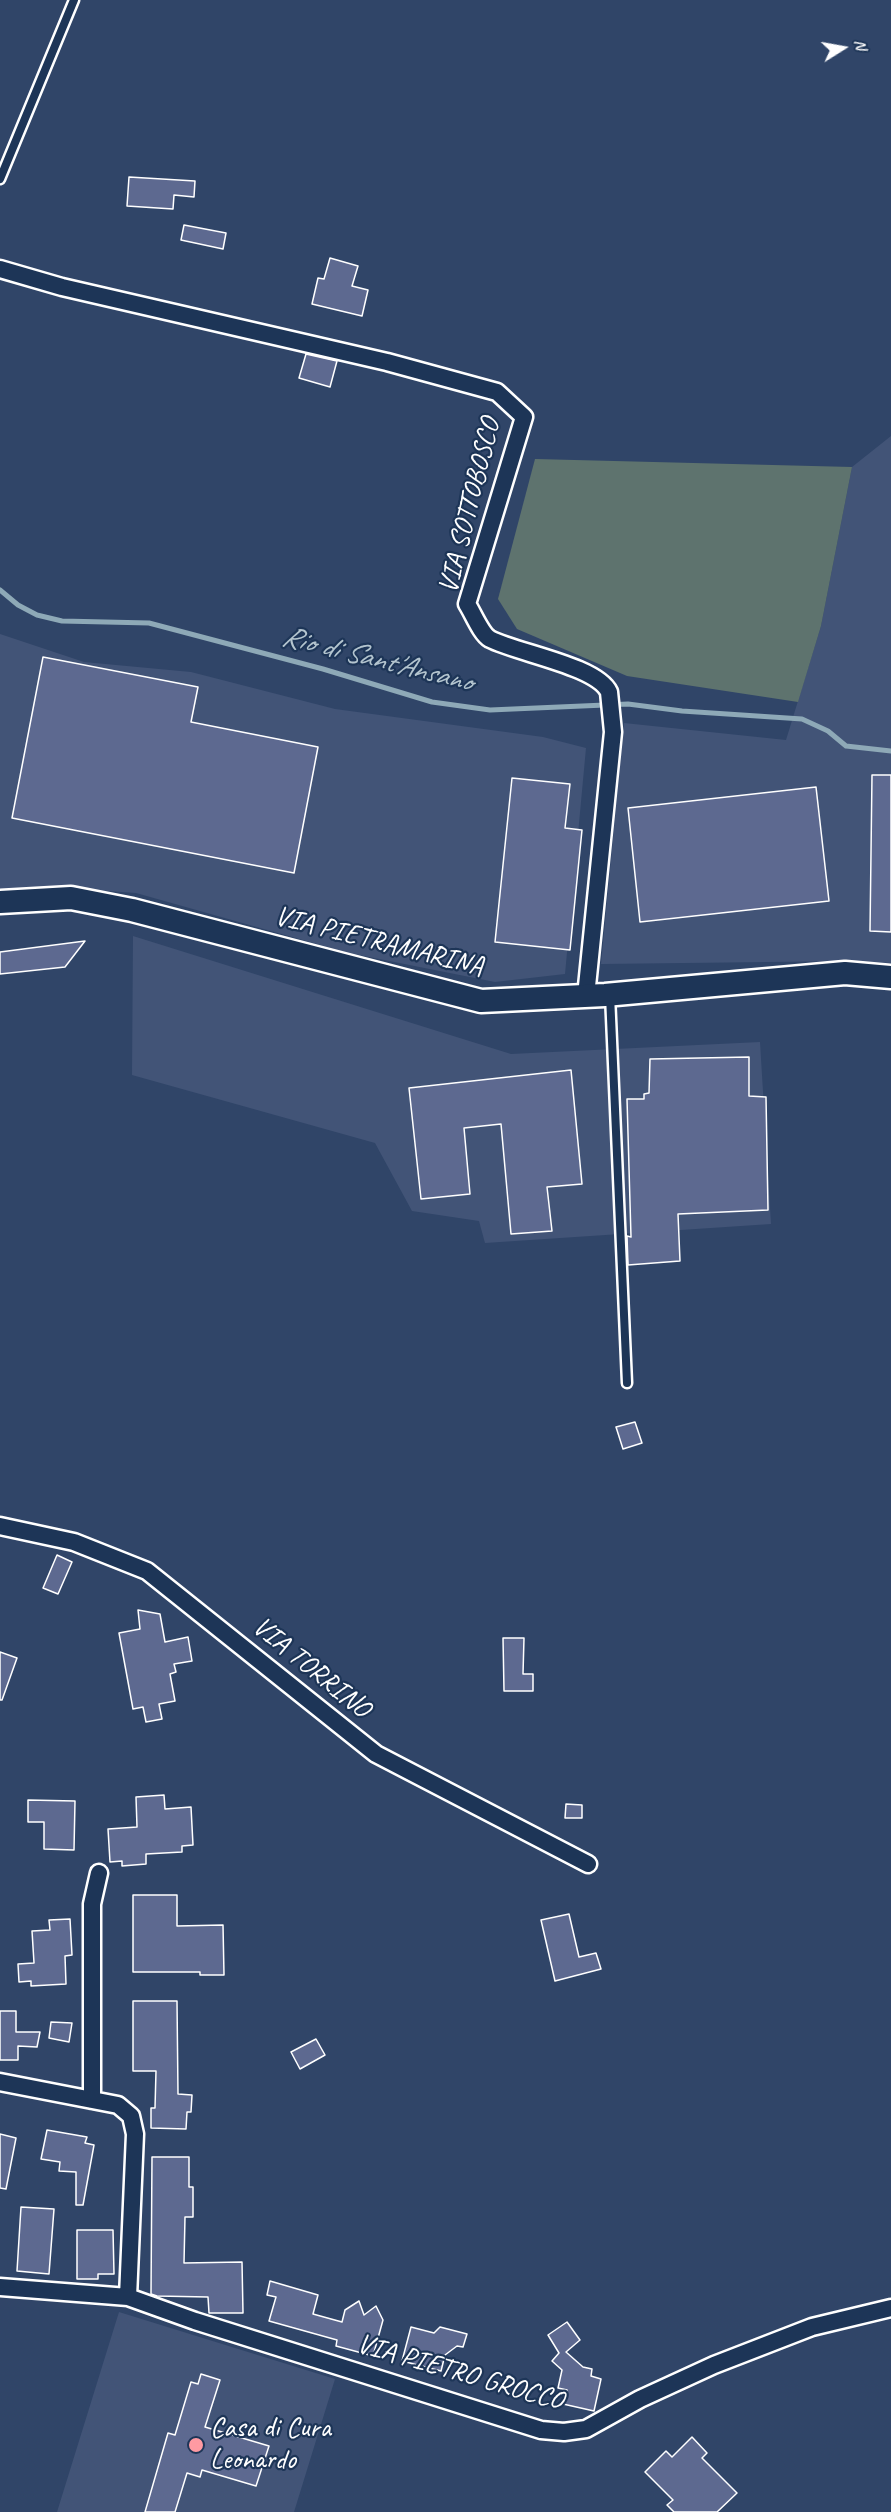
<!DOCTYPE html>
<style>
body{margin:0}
#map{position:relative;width:891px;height:2512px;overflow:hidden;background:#304568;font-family:Caveat,sans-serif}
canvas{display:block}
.north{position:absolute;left:813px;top:18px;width:60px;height:60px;-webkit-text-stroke:4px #1d3557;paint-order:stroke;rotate:79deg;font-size:16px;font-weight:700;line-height:24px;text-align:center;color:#fff}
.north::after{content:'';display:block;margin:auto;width:21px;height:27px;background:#fff;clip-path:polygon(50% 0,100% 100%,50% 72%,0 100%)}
</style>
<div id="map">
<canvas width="891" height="2512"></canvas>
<div class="north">N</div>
</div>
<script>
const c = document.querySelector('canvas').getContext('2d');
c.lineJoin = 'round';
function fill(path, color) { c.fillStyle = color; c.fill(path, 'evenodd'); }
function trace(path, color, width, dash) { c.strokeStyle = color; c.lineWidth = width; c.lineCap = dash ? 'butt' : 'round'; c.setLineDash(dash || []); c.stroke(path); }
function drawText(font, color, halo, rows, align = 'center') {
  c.font = font + ' Caveat,sans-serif'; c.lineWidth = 4.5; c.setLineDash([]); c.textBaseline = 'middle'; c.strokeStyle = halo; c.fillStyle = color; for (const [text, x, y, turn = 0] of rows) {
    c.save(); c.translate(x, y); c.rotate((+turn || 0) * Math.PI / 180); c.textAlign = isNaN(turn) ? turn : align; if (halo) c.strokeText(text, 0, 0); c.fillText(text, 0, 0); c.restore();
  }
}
fill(new Path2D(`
 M891,436v527l-39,-2 -251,3 23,-241 162,17 35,-114 31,-159z
 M0,634l84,28 107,10 144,37 208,28 43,11 -21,226 -70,8 -146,-29 -213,-60 -87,-6 -49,7z
 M133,936l378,118 249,-12 11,182 -286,19 -6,-22 -67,-10 -37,-68 -243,-68z
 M119,2312l216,67 -41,133h-237z`), '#425477');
fill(new Path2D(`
 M535,459l317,8 -31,159 -23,76 -171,-26 -110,-47 -19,-30z`), '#5e736e');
trace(new Path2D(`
 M0,590l18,15 19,10 25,6 87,2 174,46 109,33 58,8 138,-6 54,7 120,8 26,12 18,15 45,5`), '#8ea9b7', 5);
const building = new Path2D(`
 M129,177l66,4 -1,16 -20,-2 -1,14 -46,-3z
 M184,225l42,8 -3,16 -42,-9z
 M330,258l28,8 -6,20 16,4 -6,26 -50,-12 6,-26 6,1z
 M306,354l31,7 -7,26 -31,-9z
 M43,657l155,30 -7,35 127,25 -24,126 -282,-55z
 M872,775h19v157l-21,-1z
 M512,778l58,6 -5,44 17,2 -12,120 -75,-8z
 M816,787l13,114 -189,21 -12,-114z
 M85,941l-20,26 -65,7v-22z
 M749,1057v39l17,1 2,113 -90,4 2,47 -52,4 -1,-29 4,1 -4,-138h17v-5l5,-1 1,-34z
 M571,1070l11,114 -35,3 5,44 -41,3 -10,-110 -37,4 6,66 -49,5 -12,-111z
 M635,1422l7,21 -19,6 -7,-22z
 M57,1555l15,7 -14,32 -15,-6z
 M138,1610l22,4 5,28 23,-5 4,24 -18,3 2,8 -6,2 5,27 -16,3 3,15 -16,3 -3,-15 -10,2 -14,-76 21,-4z
 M503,1638h21l-1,36h10v17h-29z
 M0,1652l17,6 -15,42h-2z
 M164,1795l1,14 26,-2 2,38 -11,1v6l-36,2v10l-24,2v-5l-12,1 -2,-33 29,-2 -1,-30z
 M28,1800l47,1 -1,49 -30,-1v-27h-16z
 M566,1804l16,1v13h-17z
 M133,1895h44v31l46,-1 1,50h-24v-3h-67z
 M569,1914l10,43 17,-4 5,16 -46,12 -14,-61z
 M70,1919l2,36 -7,1 1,28 -35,2v-5l-12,1 -1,-18 16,-1 -2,-32 18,-1 -1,-10z
 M133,2001h44l1,93 14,1 -1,17h-4l-1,17 -35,-1v-20h4l1,-37h-23z
 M0,2011h16v21h24l-3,15 -19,-1v14h-18z
 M51,2022l21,1 -3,19 -20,-4z
 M316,2039l9,16 -25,14 -9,-17z
 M47,2130l40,7 -2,6 9,2 -11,60h-7v-33l-17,-1 1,-9 -19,-3z
 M0,2134l16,4 -10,51 -6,-1z
 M152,2157h37v30h4v30h-8l-1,46 58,-1 1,51h-34l-1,-16 -51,-1 -6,-2z
 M21,2207l33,2 -5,65 -32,-3z
 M77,2230h36l1,44h-16v5h-21z
 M270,2281l48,14 -5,19 29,8 3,-12 14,-9 5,14 12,-9 7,14 -10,36 -37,-10 1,-6 -68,-19 7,-24 -9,-2z
 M567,2322l13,18 -14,12 17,15 9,2 -1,7 10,3 -7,32 -31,-7 4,-14 -9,-2 4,-18 -10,-9 7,-8 -11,-18z
 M411,2327l23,6 6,-6 27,7 -4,13 -6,-1 -12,9 -4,16 -39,-10z
 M201,2374l19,6 -15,47 64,19 -13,40 -54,-16 -2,7 -13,-4 -12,39h-30l23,-79 7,2 16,-53 7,2z
 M692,2437l15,16 -5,5 35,35 -20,19h-43l-7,-7 6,-5 -28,-28 21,-21 6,6z`);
fill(building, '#5d6990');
trace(building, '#fff', 1.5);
const service = new Path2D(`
 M0,179l74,-179
 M610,995l17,388`);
const minor = new Path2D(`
 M0,269l62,18 325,75 110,30 27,25 -57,187c6,9 14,30 23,35 27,14 107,27 119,53l4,40 -27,264
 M0,1526l74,16 73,29 229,183 212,110
 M0,2082l118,23 13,11 4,18 -7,163
 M92,2100v-196l7,-31
 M0,2287l128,10 67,24 346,109 23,2 22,-3 54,-30 74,-34 98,-38 79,-19`);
const secondary = new Path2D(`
 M0,902l71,-4 61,12 349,91 124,-6 240,-22 46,4`);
trace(service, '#fff', 13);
trace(minor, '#fff', 21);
trace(secondary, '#fff', 27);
trace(service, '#1d3557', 8);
trace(minor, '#1d3557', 16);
trace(secondary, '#1d3557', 22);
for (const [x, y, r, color] of [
 [196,2445,8,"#ff9aa2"]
]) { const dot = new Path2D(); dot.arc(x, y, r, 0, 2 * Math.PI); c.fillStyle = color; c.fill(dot); trace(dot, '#1d3557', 2); }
drawText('28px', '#fff', '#1d3557', [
 ["VIA SOTTOBOSCO",470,506,-76],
 ["VIA PIETRAMARINA",379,942,14],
 ["VIA TORRINO",311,1668,39],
 ["VIA PIETRO GROCCO",460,2373,16]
]);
drawText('28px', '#fff', '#1d3557', [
 ["Casa di Cura",210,2429],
 ["Leonardo",210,2461]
], 'left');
drawText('italic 30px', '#b4c5cf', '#1d3557', [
 ["Rio di Sant'Ansano",377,660,14]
]);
</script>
